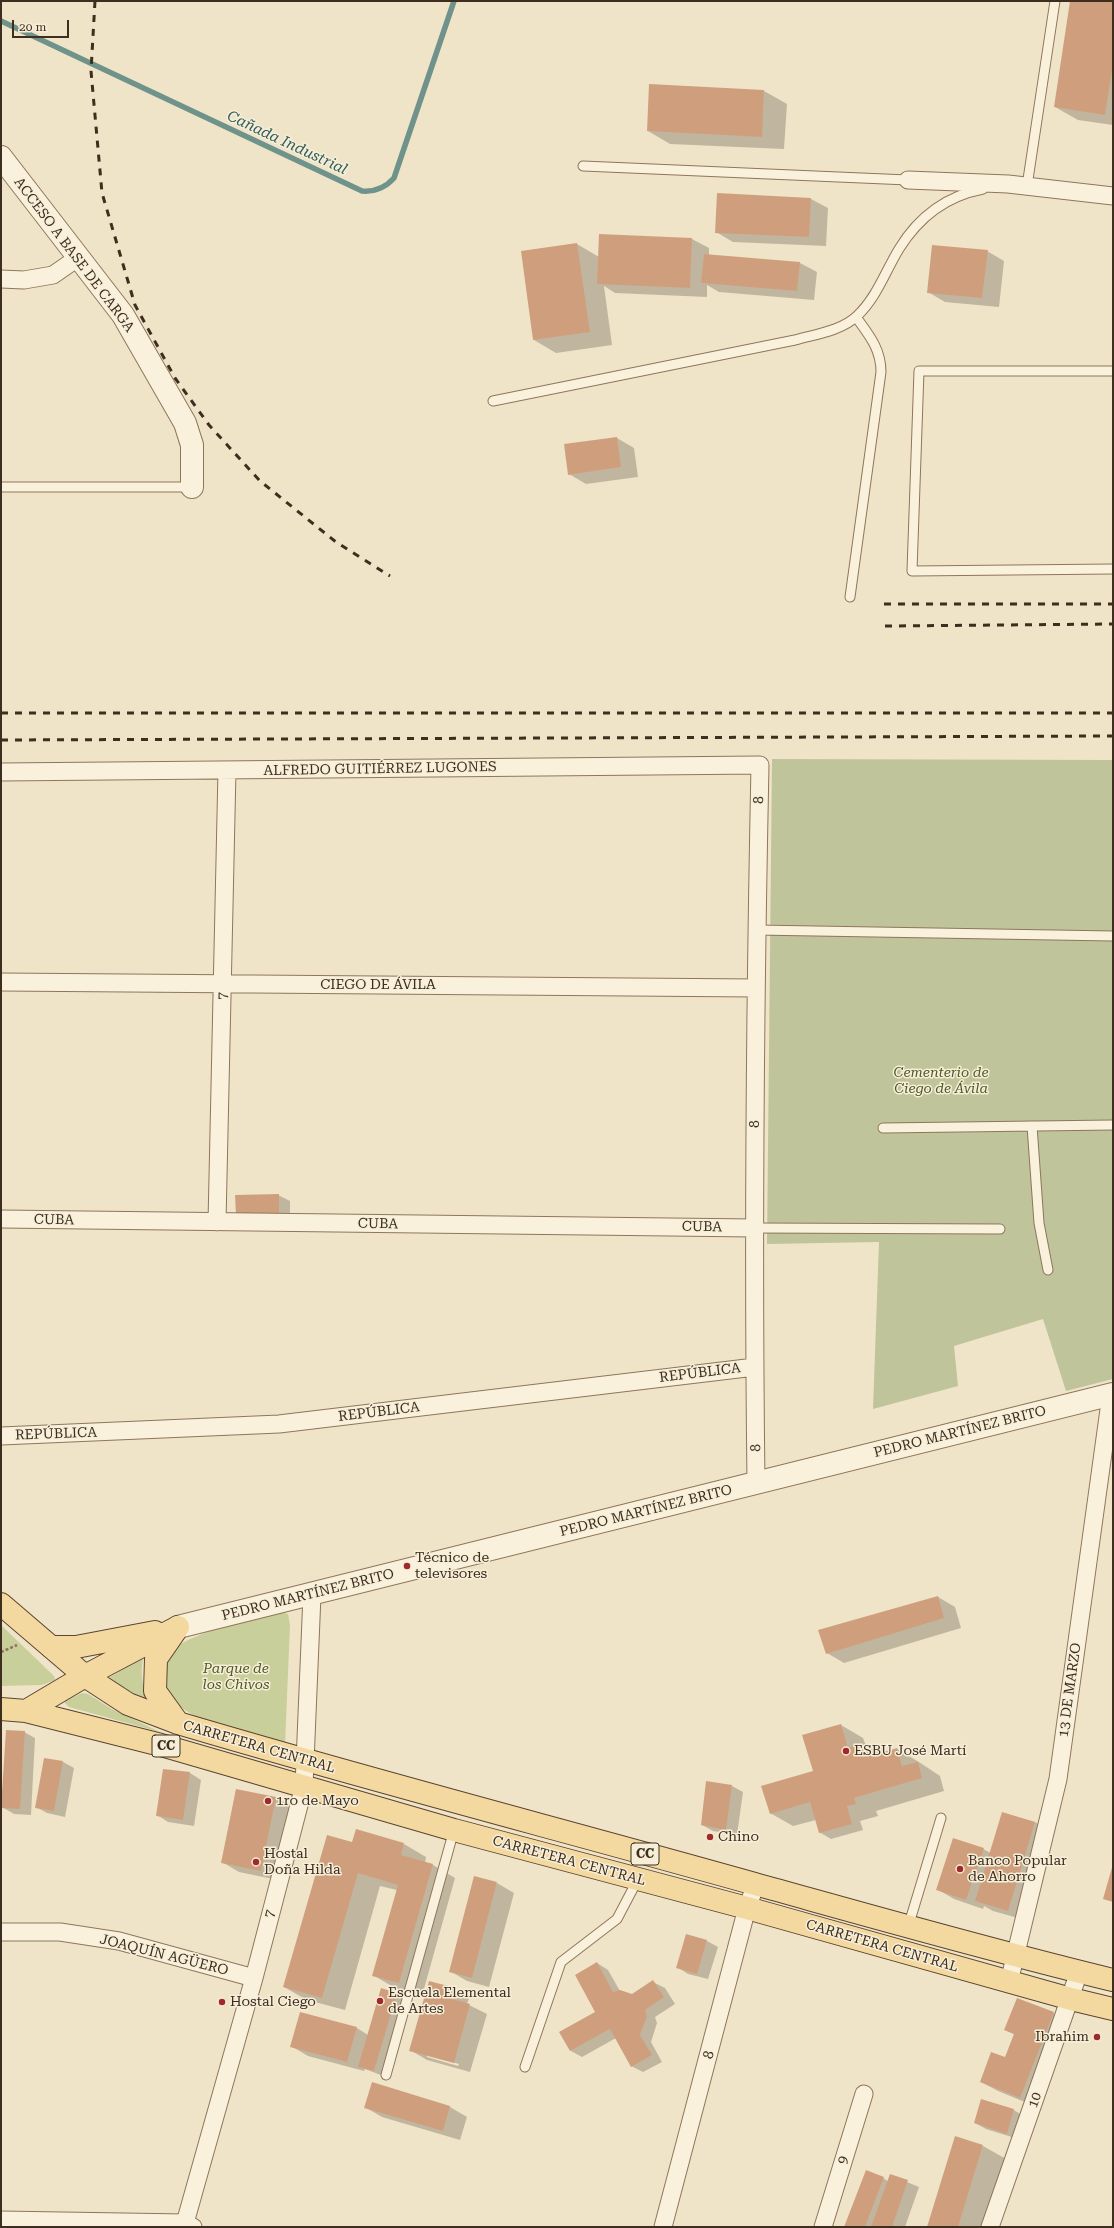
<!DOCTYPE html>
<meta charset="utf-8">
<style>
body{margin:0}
#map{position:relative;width:1114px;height:2228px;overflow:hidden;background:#f0e4c8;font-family:"Roboto Serif",serif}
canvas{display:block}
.frame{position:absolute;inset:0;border:2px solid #3d2e20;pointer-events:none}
.scale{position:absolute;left:12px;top:20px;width:57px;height:18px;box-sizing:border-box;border:2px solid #3d2e20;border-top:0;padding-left:5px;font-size:12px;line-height:14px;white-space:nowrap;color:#3d2e20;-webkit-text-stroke:3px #f7eed8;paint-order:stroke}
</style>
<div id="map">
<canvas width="1114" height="2228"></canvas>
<div class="frame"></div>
<div class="scale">20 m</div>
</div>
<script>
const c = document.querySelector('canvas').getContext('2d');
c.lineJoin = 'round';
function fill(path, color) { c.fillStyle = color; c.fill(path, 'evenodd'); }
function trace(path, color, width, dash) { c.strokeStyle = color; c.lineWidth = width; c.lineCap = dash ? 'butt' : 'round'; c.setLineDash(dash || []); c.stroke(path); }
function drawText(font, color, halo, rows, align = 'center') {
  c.font = font + ' "Roboto Serif",serif'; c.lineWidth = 3; c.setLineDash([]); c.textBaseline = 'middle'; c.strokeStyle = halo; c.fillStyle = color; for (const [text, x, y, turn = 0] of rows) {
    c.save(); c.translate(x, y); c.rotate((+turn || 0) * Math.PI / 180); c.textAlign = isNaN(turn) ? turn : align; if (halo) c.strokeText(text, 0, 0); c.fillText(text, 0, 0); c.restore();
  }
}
fill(new Path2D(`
 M282,1612l6,2 2,11 -5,120c-31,-9 -69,-16 -97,-33 -13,-8 -24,-20 -24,-36 0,-4 -1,-11 0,-15 9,-27 93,-42 118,-49z
 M1,1625l53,51 1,4 -13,5 -41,1z
 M143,1658c-3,18 -1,30 9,46l-43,-25 1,-2z
 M82,1693l6,1 24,15 48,23 -91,-25 -4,-4v-2z`), '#c9cf9b');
fill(new Path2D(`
 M772,759l341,1v619l-47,12 -23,-72 -89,27 4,40 -85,23 6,-167 -112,2z`), '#bfc49a');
fill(new Path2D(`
 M1071,1h42v124l-35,-5 -23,-13z
 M650,85l114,6 23,13 -3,45 -114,-5 -22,-13z
 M718,194l93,5 17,9 -2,38 -93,-4 -17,-10z
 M600,235l92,4 17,9v7l91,8 17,9 -3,28 -95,-8 -12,-7v12l-92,-4 -11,-7 8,59 -56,8 -22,-13 43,-96 22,13z
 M987,251l17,10 -5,46 -54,-5 -17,-10z
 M617,438l17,10 4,29 -52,7 -17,-10z
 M278,1195l12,6v19l-42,1z
 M938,1597l17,10 6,21 -117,35 -17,-10z
 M841,1725l22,13 4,11 3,1 10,-3 8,5 9,-3 22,13 21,14 4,15 -68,20 2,5 -18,5 3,9 -32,9 -12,-7 -3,-12 -23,6 -23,-13 44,-41z
 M24,1732l11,6 -4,77 -17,-1 -12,-7z
 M45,1759l18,3 11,6 -9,49 -18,-4 -11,-6z
 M190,1773l11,7 -7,46 -26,-4 -11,-7z
 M732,1786l11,6 -6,43 -24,-4 -11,-6z
 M236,1790l40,8 17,9 -15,73 -39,-8 -17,-10z
 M1003,1813l32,9 17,10 -27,88 -32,-9 -9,-5 -1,3 -29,-10 -17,-10 46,-40 8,4z
 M353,1843l51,1 22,13 -1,6 8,2 22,13 -33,118 -27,-8 -22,-13 24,-85 -17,-4 -35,124 -38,-10 -23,-13z
 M497,1883l17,10 -25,94 -22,-6 -17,-10z
 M707,1941l11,6 -10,32 -20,-5 -11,-7z
 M597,1963l11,7 12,21 12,4 21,-13 12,6 10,16 -20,13 2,6 -6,19 11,20 -19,10 -12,-6 -15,-28 -34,19 -11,-6 -10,-19 36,-20z
 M430,1982l22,6 17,10 -2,6 20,10 -17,58 -43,-12 -17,-10zM427,2055l32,9 -1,2 -31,-9z
 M382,1989l15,5 11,6 -22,77 -21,-8 -1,2 -56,-15 -17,-10 66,-18 11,7z
 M1053,2013l17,10 -33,84 -39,-16 -17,-9 25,-24 9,-23 -9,-5z
 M372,2084l78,23 17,10 -7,23 -78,-23 -17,-10z
 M982,2100l32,10 11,7 -7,22 -32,-10 -11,-6z
 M983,2146l32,18 -19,63h-68z
 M890,2175l29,12 -14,40h-60l38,-49 5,3z`), '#0003');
trace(new Path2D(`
 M1,21l361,170c13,1 24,-4 32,-13l60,-177`), '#6f938a', 5.5);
fill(new Path2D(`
 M1070,1h43v63l-8,51 -51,-8z
 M649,84l115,6 -2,47 -115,-6z
 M717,193l94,5 -2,39 -94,-4z
 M599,234l93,4 -2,50 -93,-4z
 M577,243l13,89 -57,8 -12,-89z
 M932,245l56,5 -6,48 -55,-5z
 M704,254l96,8 -3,29 -96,-8z
 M617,437l4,30 -53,8 -4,-31z
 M279,1194v20l-43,1 -1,-20z
 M938,1596l6,22 -118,36 -8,-24z
 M841,1724l7,24 13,-4 2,7 17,-5 2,7 15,-5 5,18 16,-4 4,16 -68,20 2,6 -9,2 5,18 -33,9 -9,-31 -40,12 -9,-28 52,-15 -11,-36z
 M6,1730l19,1 -5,78 -19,-1z
 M44,1758l19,3 -9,50 -19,-3z
 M163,1769l27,3 -7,48 -27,-4z
 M706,1781l26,4 -6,45 -25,-5z
 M236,1789l40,8 -15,74 -40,-8z
 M1002,1812l33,10 -27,89 -33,-10z
 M356,1829l48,14 -3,12 32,9 -34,119 -27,-7 26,-91 -40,-12 -36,125 -39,-11 44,-152 25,7z
 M953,1838l31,10 -18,52 -30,-10z
 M1113,1864v38l-10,-3z
 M474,1876l23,6 -25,96 -23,-6z
 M686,1934l21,6 -10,34 -21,-6z
 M597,1962l16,30 7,-2 12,4 21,-14 11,17 -19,13 2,6 -7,19 12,20 -21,12 -21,-38 -40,22 -11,-19 36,-20 -20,-37z
 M429,1981l23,6 -3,11 21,6 -16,59 -45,-12z
 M381,1988l16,5 -23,78 -16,-4z
 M1017,1998l37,14 -34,86 -40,-16 11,-30 14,5 9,-23 -10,-4z
 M300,2012l57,15 -10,35 -57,-15z
 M372,2082l78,24 -7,25 -79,-23z
 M981,2099l33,10 -7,25 -33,-11z
 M955,2136l28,9 -25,82h-31z
 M866,2170l18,7 -19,50h-21z
 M890,2174l18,6 -16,47h-21z`), '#cf9f7d');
const service = new Path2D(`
 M583,166l325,14
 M1027,186l28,-185
 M1113,371h-194l-7,200 201,-2
 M493,401l302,-61c21,-6 46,-9 62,-24 20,-19 28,-44 42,-67 19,-31 47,-53 84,-60
 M1,487h191
 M850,597l31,-225c0,-23 -12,-37 -25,-55
 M756,930l357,6
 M1032,1126l7,97 9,47
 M883,1128l230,-3
 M754,1228l246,1
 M908,1927l33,-109
 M525,2067l36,-105 56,-43 21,-40
 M386,2075l68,-245`);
const minor = new Path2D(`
 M908,180l100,4 105,12
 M1,279l23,1 29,-5 26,-18
 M1,772l759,-7c-5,240 -7,479 -4,718
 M1,982l755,6
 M1,1219l753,9
 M217,1222l10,-452
 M1,1436l278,-12 476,-57
 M1,1932h59l59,9 135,37
 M1009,1982l49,-203 53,-384
 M1,2220l184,3 8,4
 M185,2223l69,-245 50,-192 8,-191
 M663,2227l84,-319 9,-24
 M823,2227l41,-133
 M990,2227l89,-255`);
const tertiary = new Path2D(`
 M1,157l122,158 62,108 7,22v42
 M178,1627l935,-233`);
const primary = new Path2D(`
 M1,1604l84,72 43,28 50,19c191,57 385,107 577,161 119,33 238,67 358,96
 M176,1630l-20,29 -1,32 23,32
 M51,1647h25l79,-15
 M1,1709l25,2 135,34 293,85 293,78 324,91 42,10
 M26,1711l59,-35 93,-49`);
trace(service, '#8d765c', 11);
trace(minor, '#8d765c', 19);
trace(tertiary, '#8d765c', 24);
trace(primary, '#5b4430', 24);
trace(new Path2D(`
 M1,1652l16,-7`), '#8d765c', 2.5, [3, 2]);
trace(service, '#faf1dc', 9);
trace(minor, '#faf1dc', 17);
trace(tertiary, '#faf1dc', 22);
trace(primary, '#f3d9a0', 22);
trace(new Path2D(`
 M95,1l-4,70 11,122 33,112 40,73 34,47 51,56 76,61 54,34
 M884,604h229
 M885,626l228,-2
 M1,713h1112
 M1,740l1112,-4`), '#3d2e20', 3, [7, 7]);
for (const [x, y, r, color] of [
 [407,1566,4,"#9e2a2b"],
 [846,1751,4,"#9e2a2b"],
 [268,1801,4,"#9e2a2b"],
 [710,1837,4,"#9e2a2b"],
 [256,1862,4,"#9e2a2b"],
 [960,1869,4,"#9e2a2b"],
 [380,2001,4,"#9e2a2b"],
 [222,2002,4,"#9e2a2b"],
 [1097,2037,4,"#9e2a2b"]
]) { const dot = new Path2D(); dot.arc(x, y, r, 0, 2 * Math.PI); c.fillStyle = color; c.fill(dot); trace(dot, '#f7eed8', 1.5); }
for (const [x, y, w] of [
 [166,1746,28],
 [645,1854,28]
]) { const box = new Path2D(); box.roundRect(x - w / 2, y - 11, w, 22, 3); c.fillStyle = '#f7eed8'; c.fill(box); trace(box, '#3d2e20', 1); }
drawText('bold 13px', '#3d2e20', null, [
 ["CC",166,1746],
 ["CC",645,1854]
]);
drawText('14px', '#3d2e20', '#f7eed8', [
 ["ACCESO A BASE DE CARGA",74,255,53],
 ["ALFREDO GUITIÉRREZ LUGONES",380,769,-1],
 ["8",759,800,-89],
 ["CIEGO DE ÁVILA",378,985],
 ["7",223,996,-89],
 ["8",755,1124,-90],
 ["CUBA",54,1220,1],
 ["CUBA",378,1224,1],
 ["CUBA",702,1227,1],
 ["REPÚBLICA",700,1373,-7],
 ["REPÚBLICA",379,1412,-7],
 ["PEDRO MARTÍNEZ BRITO",960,1432,-14],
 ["REPÚBLICA",56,1434,-2],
 ["8",756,1448,-91],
 ["PEDRO MARTÍNEZ BRITO",646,1511,-14],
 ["PEDRO MARTÍNEZ BRITO",308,1595,-14],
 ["13 DE MARZO",1070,1690,-82],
 ["CARRETERA CENTRAL",259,1747,16],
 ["CARRETERA CENTRAL",569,1861,15],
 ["7",270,1914,-75],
 ["CARRETERA CENTRAL",882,1946,16],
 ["JOAQUÍN AGÜERO",164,1955,14],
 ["8",709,2055,-75],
 ["10",1035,2100,-70],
 ["9",843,2160,-73]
]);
drawText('italic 14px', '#4d5a26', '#f7eed8', [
 ["Cementerio de",941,1073],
 ["Ciego de Ávila",941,1089],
 ["Parque de",236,1669],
 ["los Chivos",236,1685]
]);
drawText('14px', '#3d2e20', '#f7eed8', [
 ["Técnico de",415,1558],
 ["televisores",415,1574],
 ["ESBU José Martí",854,1751],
 ["1ro de Mayo",276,1801],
 ["Chino",718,1837],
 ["Hostal",264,1854],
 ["Doña Hilda",264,1870],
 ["Banco Popular",968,1861],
 ["de Ahorro",968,1877],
 ["Escuela Elemental",388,1993],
 ["de Artes",388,2009],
 ["Hostal Ciego",230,2002],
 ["Ibrahim",1089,2037,"right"]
], 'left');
drawText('italic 15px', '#2f5d5a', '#f7eed8', [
 ["Cañada Industrial",287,143,25]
]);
</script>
